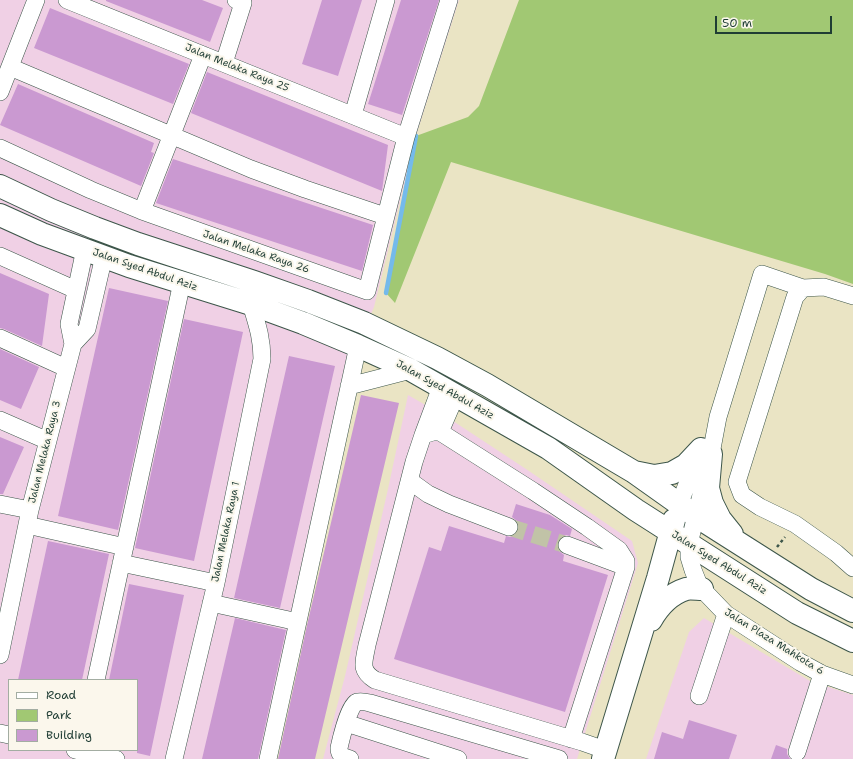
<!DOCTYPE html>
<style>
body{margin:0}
#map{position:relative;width:853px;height:759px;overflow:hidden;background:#eae4c4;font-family:"Shantell Sans",sans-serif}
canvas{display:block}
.legend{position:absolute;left:8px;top:679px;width:130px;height:72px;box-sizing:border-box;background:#fbf7ec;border:1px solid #a3ada2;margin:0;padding:5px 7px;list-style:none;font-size:12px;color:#1f3d34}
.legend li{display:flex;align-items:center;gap:8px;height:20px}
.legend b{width:20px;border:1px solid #a3ada2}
.scale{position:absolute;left:715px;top:16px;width:117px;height:18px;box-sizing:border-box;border:2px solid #1f3d34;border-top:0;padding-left:5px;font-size:12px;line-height:14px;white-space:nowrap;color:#1f3d34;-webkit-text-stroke:3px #fbf7ec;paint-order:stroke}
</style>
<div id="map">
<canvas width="853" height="759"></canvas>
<ul class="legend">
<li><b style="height:5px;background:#fff"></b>Road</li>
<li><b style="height:11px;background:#a1c873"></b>Park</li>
<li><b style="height:11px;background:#ca99d1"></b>Building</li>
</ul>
<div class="scale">50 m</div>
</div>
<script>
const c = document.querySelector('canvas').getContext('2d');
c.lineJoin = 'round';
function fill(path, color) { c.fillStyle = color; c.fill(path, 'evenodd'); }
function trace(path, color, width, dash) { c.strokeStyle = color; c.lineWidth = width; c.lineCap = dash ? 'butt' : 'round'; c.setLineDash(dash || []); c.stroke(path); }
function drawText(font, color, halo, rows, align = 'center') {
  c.font = font + ' "Shantell Sans",sans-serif'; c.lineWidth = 4; c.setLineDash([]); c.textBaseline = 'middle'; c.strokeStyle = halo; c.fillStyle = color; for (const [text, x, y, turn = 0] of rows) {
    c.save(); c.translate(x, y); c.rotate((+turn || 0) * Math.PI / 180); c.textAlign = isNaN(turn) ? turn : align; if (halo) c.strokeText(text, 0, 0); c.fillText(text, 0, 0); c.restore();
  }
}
fill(new Path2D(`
 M0,0h459l-43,136 -42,171 -21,48 -88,404h-265zM9,680h128v70h-128z
 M408,395l42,24 76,50 106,72 6,22 -61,196h-254l22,-83 43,-187z
 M704,618l106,63 43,14v64h-207l43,-127z`), '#f0d0e5');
fill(new Path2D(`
 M519,0h334v284l-28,-10 -374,-112 -56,141 -9,-10 30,-157 52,-19 11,-11z`), '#a1c873');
trace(new Path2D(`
 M386,293l30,-157`), '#74baeb', 4.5);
fill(new Path2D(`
 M106,0h96l21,8 -13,34 -104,-41z
 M322,0h40l-24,76 -36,-12z
 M401,0h38l-37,115 -34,-11z
 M50,8l139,56 -16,40 -139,-56z
 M207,72l181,73 -6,46 -191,-78z
 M18,84l136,59 -3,9 3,1 -13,33 -141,-61z
 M173,159l200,66 -11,46 -206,-68z
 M0,273l49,21 -7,52 -38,-17 -4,-1z
 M109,288l59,13 -50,229 -60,-14z
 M184,319l59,13 -49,229 -59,-13z
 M0,349l39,18 -18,42 -21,-9z
 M289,356l46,10 -55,242 -46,-10z
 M361,395l38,8 -84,356h-37l29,-134z
 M0,437l24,10 -21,47h-3z
 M516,504l34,11 22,14 -2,7 -4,-1 -5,2 -3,5 -1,4 2,5 5,4 -1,6 45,14 -43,137 -171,-53 35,-112 12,4 8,-25 55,17 2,-7 4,1 5,-2 3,-5 1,-4 -2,-5 -5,-4z
 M48,541l61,13 -27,126h-64z
 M129,584l55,11 -34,161 -13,-3v-73h-28z
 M235,618l51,12 -28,129h-56z
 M689,720l48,15 -8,24h-75l8,-27 21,7z
 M776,745l11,4v5l3,5h-19z`), '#ca99d1');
trace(new Path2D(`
 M509,527l58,18`), '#c1c3a7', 17, [17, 8]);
const minor = new Path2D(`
 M67,0l339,137
 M224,63l19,-60 -7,-3
 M10,67l241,102 54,20 80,27
 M0,92l36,-92
 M353,115l33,-115
 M0,148l91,42 51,21 225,80 39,-154 43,-137
 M142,211l61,-156
 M0,256l76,34
 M803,288l-41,-14 -44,143 -7,37 -22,90v13l4,13 6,15 3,4 24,25 74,48 22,12 31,11
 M853,296l-29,-9 -21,1 -8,9 -58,185 5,13 18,12 35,17 41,29 17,15
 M0,338l66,30
 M73,344l14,-15 17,-73
 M349,386l62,-16
 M441,387l-18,48 -9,27 -47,183c-3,17 -8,25 8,35l207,62 23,8
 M0,420l48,21
 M440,432l16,-37
 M423,435l10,-3h7l93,59 54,36 32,23 7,11v6l-55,172
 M410,481l18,13 21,10 60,23
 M0,504l30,6
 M679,505l20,-52
 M27,525l98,22
 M567,545l59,22
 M121,563l95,20
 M211,603l87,19
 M0,655l30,-145 43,-166 -4,-20 16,-75
 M96,680l86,-398
 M699,696l27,-82
 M346,723l112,36
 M0,733l9,2
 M75,750l41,9
 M797,752l25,-78
 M174,759l42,-176 46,-224c0,-21 -5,-35 -11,-55
 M268,759l90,-413
 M350,759c-7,-2 -11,-4 -11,-11 2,-9 10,-44 18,-46 4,-1 9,0 13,1l189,56`);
const major = new Path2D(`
 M0,186l51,24 44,18 43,16 116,38 54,19 56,22 73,35 50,27 147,87 62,44 115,73 42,22
 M0,215l42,19 87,32 122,38 52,19 55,23 53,24 137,78 88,62 161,103 56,28
 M711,454l-3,34 4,15 8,16 12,15
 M634,472l20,4 18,-3 14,-8 15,-16
 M651,620c8,-14 19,-26 35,-31 4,-1 11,0 16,0
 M603,759l55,-181 16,-58`);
trace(minor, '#3d564a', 18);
trace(major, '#3d564a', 24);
trace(new Path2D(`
 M777,547l8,-10`), '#3d564a', 2.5, [3, 3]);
trace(minor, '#fff', 17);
trace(major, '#fff', 22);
drawText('10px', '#1f3d34', '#fbf7ec', [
 ["Jalan Melaka Raya 25",237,68,22],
 ["Jalan Melaka Raya 26",256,252,19],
 ["Jalan Syed Abdul Aziz",145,270,19],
 ["Jalan Syed Abdul Aziz",445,390,29],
 ["Jalan Melaka Raya 3",45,452,-76],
 ["Jalan Melaka Raya 1",226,532,-78],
 ["Jalan Syed Abdul Aziz",719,563,32],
 ["Jalan Plaza Mahkota 6",774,642,32]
]);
</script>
